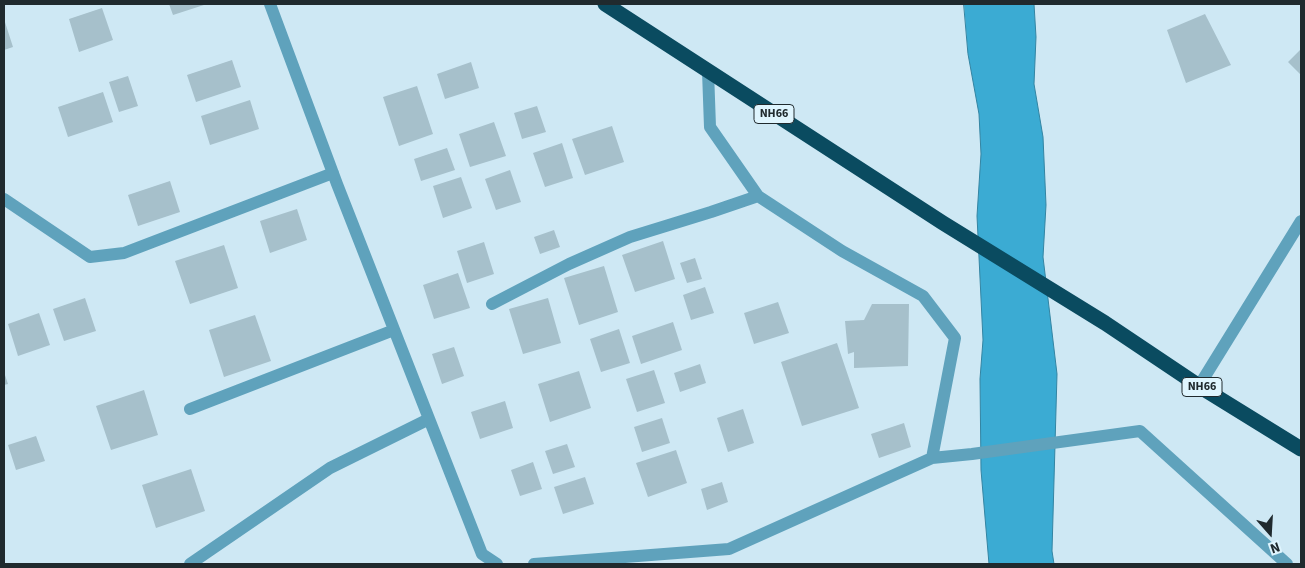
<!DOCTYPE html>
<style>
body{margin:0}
#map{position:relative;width:1305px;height:568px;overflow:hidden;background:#cee8f4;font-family:"Source Sans 3",sans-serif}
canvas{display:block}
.frame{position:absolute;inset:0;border:5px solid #202a2e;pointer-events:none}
.north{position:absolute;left:1245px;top:508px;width:50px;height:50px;-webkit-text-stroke:4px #dff5fe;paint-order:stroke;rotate:161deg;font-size:14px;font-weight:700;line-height:20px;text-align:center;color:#202a2e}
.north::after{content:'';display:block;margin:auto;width:18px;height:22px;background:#202a2e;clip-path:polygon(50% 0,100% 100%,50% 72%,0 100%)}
</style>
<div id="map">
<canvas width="1305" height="568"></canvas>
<div class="frame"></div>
<div class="north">N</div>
</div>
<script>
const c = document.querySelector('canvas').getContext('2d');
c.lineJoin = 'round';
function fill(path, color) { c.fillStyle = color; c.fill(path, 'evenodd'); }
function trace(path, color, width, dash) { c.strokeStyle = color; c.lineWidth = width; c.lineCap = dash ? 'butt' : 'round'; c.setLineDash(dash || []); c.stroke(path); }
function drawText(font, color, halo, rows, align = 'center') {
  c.font = font + ' "Source Sans 3",sans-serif'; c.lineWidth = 5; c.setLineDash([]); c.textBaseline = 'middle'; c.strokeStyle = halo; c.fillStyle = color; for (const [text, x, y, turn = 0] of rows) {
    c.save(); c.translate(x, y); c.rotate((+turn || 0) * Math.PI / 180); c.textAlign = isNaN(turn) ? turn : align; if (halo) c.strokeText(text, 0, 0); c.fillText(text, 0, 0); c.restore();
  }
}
const water = new Path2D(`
 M964,4h70l2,33 -2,47 9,53 3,68 -3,52 14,117 -5,177 2,13h-65l-8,-94 -1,-91 3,-39 -6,-124 4,-62 -2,-40 -11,-60z`);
fill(water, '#3babd3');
trace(water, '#3384a2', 1);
fill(new Path2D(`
 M169,4h38l-34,11z
 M102,8l11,32 -34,12 -10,-33z
 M1205,14l26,51 -45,18 -19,-53z
 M4,19l9,28 -9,3z
 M1301,49v26l-13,-13z
 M232,60l9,27 -45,15 -9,-27z
 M471,62l8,26 -34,11 -8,-25z
 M128,76l10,30 -19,6 -10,-30z
 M417,86l16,48 -34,12 -16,-49z
 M103,92l10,30 -45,15 -10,-30z
 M250,100l9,29 -49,16 -9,-29z
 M537,106l9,26 -24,7 -8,-26z
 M494,122l12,34 -36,11 -11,-33z
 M612,126l12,36 -39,13 -13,-36z
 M562,143l11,35 -28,9 -12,-34z
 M447,148l8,22 -34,11 -7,-22z
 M510,170l11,32 -25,8 -11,-31z
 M461,177l11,31 -29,10 -10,-32z
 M170,181l10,31 -42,14 -10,-31z
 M297,209l10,31 -37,13 -10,-32z
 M554,230l6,17 -20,7 -6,-17z
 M663,241l12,38 -40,13 -13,-37z
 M484,242l10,32 -27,9 -10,-32z
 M224,245l14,43 -48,16 -15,-43z
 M695,258l7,21 -15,4 -7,-20z
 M604,266l14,46 -39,13 -15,-47z
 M458,273l12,35 -36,11 -11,-34z
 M705,287l9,26 -23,7 -8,-25z
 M85,298l11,33 -32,10 -11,-32z
 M548,298l13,45 -38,11 -14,-45z
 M778,302l11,31 -35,11 -10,-31z
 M872,304h37l-1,62 -54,2v-16l-6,2 -3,-33 19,-1z
 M39,313l11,32 -32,11 -10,-32z
 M255,315l16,46 -47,16 -15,-47z
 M673,322l9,28 -41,14 -9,-28z
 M619,329l11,34 -29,9 -11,-33z
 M837,343l22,65 -57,18 -21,-64z
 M454,347l10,29 -22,8 -10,-30z
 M700,364l6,19 -26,9 -6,-19z
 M654,370l11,33 -28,9 -11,-33z
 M579,371l12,37 -41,14 -12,-38z
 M4,372l4,12 -4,1z
 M144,390l14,45 -47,15 -15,-44z
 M505,401l8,27 -33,11 -9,-27z
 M743,409l11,34 -26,9 -11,-34z
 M662,418l8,25 -28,9 -8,-25z
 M904,423l7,24 -32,11 -8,-24z
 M36,436l9,25 -29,9 -8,-25z
 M567,444l8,23 -22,7 -8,-23z
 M676,450l11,33 -39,14 -12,-34z
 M533,462l9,27 -22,7 -9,-26z
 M191,469l14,42 -49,17 -14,-43z
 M585,477l9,27 -31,10 -9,-27z
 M722,482l6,20 -21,8 -6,-21z`), '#a6c0cb');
trace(new Path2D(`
 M270,4l67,180 145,370 15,10
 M708,71l2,56 48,69 84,55 81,45 32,42 -23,120
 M4,199l86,58 34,-4 209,-80
 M492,304l77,-40 61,-27 81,-25 47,-16
 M1199,386l102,-165
 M190,409l204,-79
 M190,564l140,-96 99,-49
 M534,564l195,-15 203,-91 40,-4 168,-23 147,133`), '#5fa2bc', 12);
trace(new Path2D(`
 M605,4l338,219 162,100 94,63 102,63`), '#0a4b60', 15);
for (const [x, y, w] of [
 [774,114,40],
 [1202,387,40]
]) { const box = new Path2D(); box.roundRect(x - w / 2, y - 9.5, w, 19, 4); c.fillStyle = '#dff5fe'; c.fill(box); trace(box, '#202a2e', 1); }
drawText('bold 12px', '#202a2e', null, [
 ["NH66",774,114],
 ["NH66",1202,387]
]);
</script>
